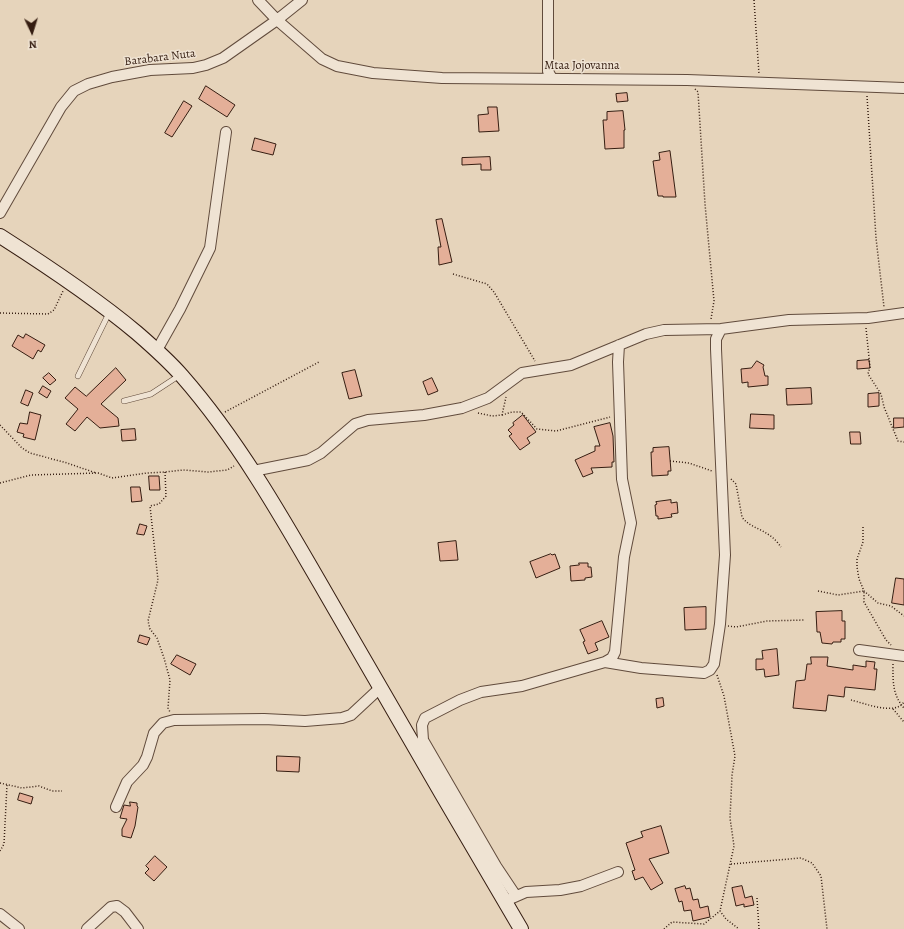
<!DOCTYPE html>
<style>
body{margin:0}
#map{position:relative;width:904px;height:929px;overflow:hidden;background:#e6d4bb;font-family:Alegreya,serif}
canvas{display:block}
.north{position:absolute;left:12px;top:12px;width:40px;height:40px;-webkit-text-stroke:3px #efe3d3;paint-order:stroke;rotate:176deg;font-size:11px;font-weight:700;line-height:16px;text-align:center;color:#351d11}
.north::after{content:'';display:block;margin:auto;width:14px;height:18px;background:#351d11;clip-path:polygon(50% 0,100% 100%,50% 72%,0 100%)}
</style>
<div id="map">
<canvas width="904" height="929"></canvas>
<div class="north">N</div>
</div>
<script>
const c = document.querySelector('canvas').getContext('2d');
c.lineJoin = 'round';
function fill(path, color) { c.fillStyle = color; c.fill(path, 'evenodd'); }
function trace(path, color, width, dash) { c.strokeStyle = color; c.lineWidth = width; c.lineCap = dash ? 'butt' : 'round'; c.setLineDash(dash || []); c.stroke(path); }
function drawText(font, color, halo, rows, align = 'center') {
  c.font = font + ' Alegreya,serif'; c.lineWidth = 3; c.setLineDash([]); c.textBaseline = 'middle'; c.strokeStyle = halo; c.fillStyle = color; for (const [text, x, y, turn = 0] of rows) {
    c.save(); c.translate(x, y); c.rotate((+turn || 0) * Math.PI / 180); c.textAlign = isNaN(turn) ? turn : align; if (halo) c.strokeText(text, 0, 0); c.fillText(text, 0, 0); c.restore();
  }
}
const building = new Path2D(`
 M206,86l29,19 -8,12 -28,-18z
 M627,93l1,8 -11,1 -1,-8z
 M184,101l8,5 -20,31 -7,-4z
 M488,107h9l2,24 -20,1 -1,-17 10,-1z
 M623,111l2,19h-1v18l-19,1 -2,-29h4v-8z
 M255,138l21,6 -3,11 -21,-5z
 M670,151l6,46h-13v-1h-5l-5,-35 7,-1 -1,-7z
 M490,157l1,13h-10v-6l-19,1v-7z
 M442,219l10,43 -13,3 -1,-18h3l-5,-27z
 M26,334l19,11 -4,7 -3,-2 -5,9 -21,-13 6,-11 5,3z
 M869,360l1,8 -13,1v-8z
 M757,361l7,4 -1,2 2,9h3v9l-20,2v-5l-6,1 -1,-14 10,-1z
 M116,368l10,12 -25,24 17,14 1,8 -19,2 -13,-11 -12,14 -9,-7 12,-15 -13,-11 10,-11 11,9z
 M355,370l7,26 -13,3 -7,-26z
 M49,373l7,7 -6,5 -7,-7z
 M432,378l6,13 -10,4 -5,-13z
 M43,386l8,5 -4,7 -8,-5z
 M811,388l1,16 -25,1 -1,-16z
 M26,390l7,3 -5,13 -7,-3z
 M879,393v13l-11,1v-13z
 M30,412l11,3 -6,25 -12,-3 1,-3 -7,-2 3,-9 7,1z
 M751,414l23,1v14l-24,-1z
 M523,415l13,17 -9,6 3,5 -10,7 -11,-14 3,-2 -4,-4 6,-5 -1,-2z
 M894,418h10v9l-10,1z
 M610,423l3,13 1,26h-2v5l-21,1 2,5 -10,4 -8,-17 20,-9v-5h5l-6,-19z
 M135,429l1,11 -14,1 -1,-11z
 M850,432h10l1,12h-10z
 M669,447l2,24h-3v4l-16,1 -1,-24h2v-4z
 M149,476h10l1,14h-10z
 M131,487h9l2,14 -10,1z
 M671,500v3l6,-1 1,11 -7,1 1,3 -14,2v-3h-2l-1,-11 2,-1 -1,-2z
 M140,524l7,2 -3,9 -7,-1z
 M456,541l2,19 -18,1 -2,-18z
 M551,554l1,1 3,-1 5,14 -24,10 -6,-16z
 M579,563h9v4h3l1,10 -7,1v2l-14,1 -1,-15 9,-1z
 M896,578l8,1v26l-12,-2z
 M706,607v22l-21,1 -1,-22z
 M842,611v10h3v18h-4v3h-8l-1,2 -10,-1 -2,-11h-3l-1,-20z
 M602,621l7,16 -14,6 3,7 -10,4 -5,-12 2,-1 -5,-11z
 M140,635l10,3 -3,7 -9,-3z
 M777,649l2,26 -14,2 -1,-8 -8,1v-11h7l-1,-8z
 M177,655l19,9 -6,11 -19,-11z
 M811,657h17l-1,9 26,4v-5l13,2v-6l9,1 -1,7h3l-2,21 -30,-3 -1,10 -16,-2 -2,16 -33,-3 3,-27 9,-1 2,-16h4z
 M663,698l1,8 -7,2 -1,-9z
 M277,756l23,1 -1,15 -22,-1z
 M20,793l13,4 -2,7 -13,-4z
 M130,802l7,1v3l1,1 -3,19 -4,12 -9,-2v-7l5,-10 -7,-1 4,-13 6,1z
 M661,826l8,27 -20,6 14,24 -12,7 -8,-13 -8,3 -3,-9 3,-1 -9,-27 17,-6 -2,-5z
 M155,856l12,11 -13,14 -9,-8 4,-4 -3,-3z
 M685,886l1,3 4,-1 3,12 5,-1 2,9 8,-2 2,11 -17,4 -2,-11 -7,1 -2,-10 -3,1 -4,-13z
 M742,886l3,12 7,-2 2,9 -10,2v-3l-8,2 -4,-18z`);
fill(building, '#e4af98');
trace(building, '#351d11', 1);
const lane = new Path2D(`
 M78,376l31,-63
 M124,401l27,-7 29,-19`);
const street = new Path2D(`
 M258,0l19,20 45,39 15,7 36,7 69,5 245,2 217,8
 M548,0v71l4,8
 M0,213l61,-106 13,-16 14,-7 24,-7 38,-7 43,-2 13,-3 17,-7 54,-38 25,-20
 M157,350l23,-41 30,-61 16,-116
 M253,471l55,-11 13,-7 34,-29 13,-4 56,-5 38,-7 26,-10 34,-25 49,-8 75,-31 18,-4 57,-1 68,-9 79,-2 36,-5
 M859,650l45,6
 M605,662l36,6 63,5 6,-3 4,-6 6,-40 5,-69 -9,-206v-10l5,-10
 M116,807l11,-25 16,-17 4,-8 7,-24 9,-10 11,-3 90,-1 41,2 37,-3 9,-3 29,-27
 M516,896l-20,-30 -73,-126 -1,-15 3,-7 35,-18 21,-8 41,-6 83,-24 7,-4 3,-6 9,-95 7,-34 -9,-44 -4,-117 1,-17
 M510,899l16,-7 34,-2 21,-4 37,-14
 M0,914l19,15
 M87,929l24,-22 6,-1 8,6 13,17`);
const secondary = new Path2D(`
 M0,236c47,30 94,61 137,97 15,13 31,27 45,43 64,73 112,163 161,247 59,103 118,204 178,306`);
trace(lane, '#614b3c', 6);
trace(street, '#614b3c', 12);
trace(secondary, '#351d11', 16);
trace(new Path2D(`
 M754,0l5,74
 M695,89l3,3 7,112 9,97 -3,18
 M867,96l9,142 8,69
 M453,274l34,10 7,8 41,69
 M0,313l48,1 6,-4 9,-19
 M866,328l4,39 -2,7 13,20 3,13 14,34 6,1
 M225,412l94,-50
 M478,413l14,3 10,-1 4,-18
 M502,415l10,-3h9l16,17 19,2 54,-14
 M0,425l22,23 8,5 37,10 29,10
 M670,461l19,2 23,8
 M165,472l1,24 -7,8 -9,2 8,74 -10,41 2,8 7,9 7,20 6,22 -2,28 2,4
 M731,479l5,5 6,33c7,10 18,11 27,18 5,3 9,8 12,12
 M0,483l31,-8 67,-2 14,5 35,-5 18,-1 18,-2 25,2 19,-2 7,-4
 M863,527v15l-6,17v8l2,12 5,12 14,12 13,3 13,10
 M818,591l20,4 26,-4v11l22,38 5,5
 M728,626l8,1 31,-6 38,-1
 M893,664c0,17 -1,30 11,44
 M717,675l7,21 11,60 -3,19 -2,43 4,28 -14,65
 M851,700c13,3 44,16 53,2
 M893,709l11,13
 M0,783l22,5 17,-2 13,5h10
 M0,851l4,-7 3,-59
 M731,864l70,-6 11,5 9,13 6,53
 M757,898l2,31
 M664,929l8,-7 32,2 16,-13 6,8 13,10`), '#351d11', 1.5, [1, 2]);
trace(lane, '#efe3d3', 5);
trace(street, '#efe3d3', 10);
trace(secondary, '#efe3d3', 14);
drawText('12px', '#351d11', '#efe3d3', [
 ["Barabara Nuta",160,58,-7],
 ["Mtaa Jojovanna",582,66]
]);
</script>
